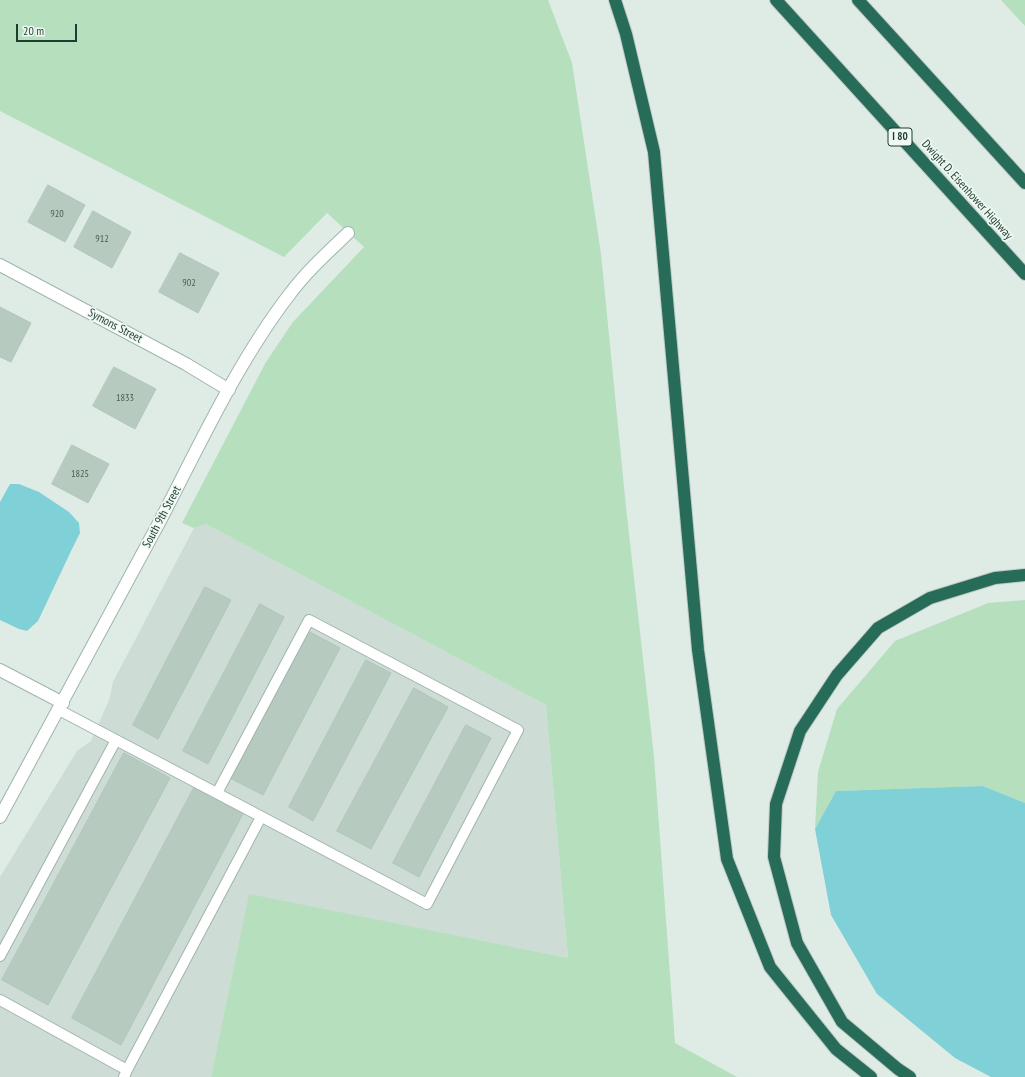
<!DOCTYPE html>
<style>
body{margin:0}
#map{position:relative;width:1025px;height:1077px;overflow:hidden;background:#deece5;font-family:"PT Sans Narrow",sans-serif}
canvas{display:block}
.scale{position:absolute;left:16px;top:24px;width:61px;height:18px;box-sizing:border-box;border:2px solid #1e3d32;border-top:0;padding-left:5px;font-size:12px;line-height:14px;white-space:nowrap;color:#1e3d32;-webkit-text-stroke:3px #eff8f3;paint-order:stroke}
</style>
<div id="map">
<canvas width="1025" height="1077"></canvas>
<div class="scale">20 m</div>
</div>
<script>
const c = document.querySelector('canvas').getContext('2d');
c.lineJoin = 'round';
function fill(path, color) { c.fillStyle = color; c.fill(path, 'evenodd'); }
function trace(path, color, width, dash) { c.strokeStyle = color; c.lineWidth = width; c.lineCap = dash ? 'butt' : 'round'; c.setLineDash(dash || []); c.stroke(path); }
function drawText(font, color, halo, rows, align = 'center') {
  c.font = font + ' "PT Sans Narrow",sans-serif'; c.lineWidth = 3.5; c.setLineDash([]); c.textBaseline = 'middle'; c.strokeStyle = halo; c.fillStyle = color; for (const [text, x, y, turn = 0] of rows) {
    c.save(); c.translate(x, y); c.rotate((+turn || 0) * Math.PI / 180); c.textAlign = isNaN(turn) ? turn : align; if (halo) c.strokeText(text, 0, 0); c.fillText(text, 0, 0); c.restore();
  }
}
fill(new Path2D(`
 M206,524l340,181 22,253 -319,-63 -38,182h-211v-200l77,-126 14,-10 18,-41 4,-18 81,-154z`), '#cddcd4');
fill(new Path2D(`
 M0,0h548l24,63 29,191 25,253 28,250 21,286 62,34h-526l38,-183 319,64 -22,-253 -340,-181 -12,4 -12,-5 84,-161 27,-40 71,-75 -37,-34 -43,44 -284,-146z
 M1001,0h24v26z
 M1025,600v203l-42,-17 -147,5 -21,38 3,-57 19,-63 58,-68 93,-38z`), '#b5dfbd');
fill(new Path2D(`
 M10,484h9l20,8 30,20 10,11 1,10 -8,16 -34,72 -11,10 -8,-2 -19,-9v-118z
 M983,786l42,17v274h-34l-36,-19 -78,-64 -46,-79 -16,-86 21,-38z`), '#80d0d7');
const building = new Path2D(`
 M48,185l37,20 -20,37 -37,-20z
 M93,211l38,21 -19,36 -38,-21z
 M180,253l39,20 -21,40 -39,-21z
 M0,307l31,16 -20,39 -11,-5z
 M114,367l42,22 -21,40 -42,-23z
 M72,445l37,19 -21,39 -36,-19z
 M205,587l26,13 -73,139 -25,-14z
 M260,604l24,13 -76,147 -25,-13z
 M306,630l34,18 -77,147 -35,-18z
 M366,660l25,13 -78,148 -24,-14z
 M414,688l34,19 -77,142 -34,-18z
 M466,725l25,13 -72,139 -26,-14z
 M124,753l46,25 -122,227 -46,-25z
 M195,786l49,26 -123,233 -49,-27z`);
fill(building, '#b7cac0');
trace(building, '#b0c6bb', 1);
const service = new Path2D(`
 M59,710l368,194 91,-174 -209,-110 -92,173
 M0,956l116,-216
 M0,1000l127,70 -3,7
 M127,1070l134,-253`);
const minor = new Path2D(`
 M0,265l186,99 43,26
 M0,670l63,33
 M0,817c54,-98 107,-197 160,-296 39,-75 77,-158 129,-226 17,-23 38,-42 59,-62`);
const motorway = new Path2D(`
 M615,0l11,34 28,118 44,498 29,209 43,108 66,82 35,28
 M776,0l249,274
 M858,0l167,183
 M910,1077l-12,-8 -56,-47 -45,-79 -23,-86 2,-53 24,-73 37,-56 41,-47 52,-30 65,-20 30,-3`);
trace(service, '#a1b4ac', 12);
trace(minor, '#a1b4ac', 14);
trace(motorway, '#c0c9c6', 14);
trace(service, '#fff', 10);
trace(minor, '#fff', 12);
trace(motorway, '#276c59', 12);
drawText('10px', '#446056', null, [
 ["920",57,214],
 ["912",102,239],
 ["902",189,283],
 ["1833",125,398],
 ["1825",80,474]
]);
for (const [x, y, w] of [
 [900,137,24]
]) { const box = new Path2D(); box.roundRect(x - w / 2, y - 9, w, 18, 3); c.fillStyle = '#eff8f3'; c.fill(box); trace(box, '#1e3d32', 1); }
drawText('bold 11px', '#1e3d32', null, [
 ["I 80",900,137]
]);
drawText('12px', '#1e3d32', '#eff8f3', [
 ["Dwight D. Eisenhower Highway",967,190,48],
 ["Symons Street",115,326,28],
 ["South 9th Street",162,517,-62]
]);
</script>
